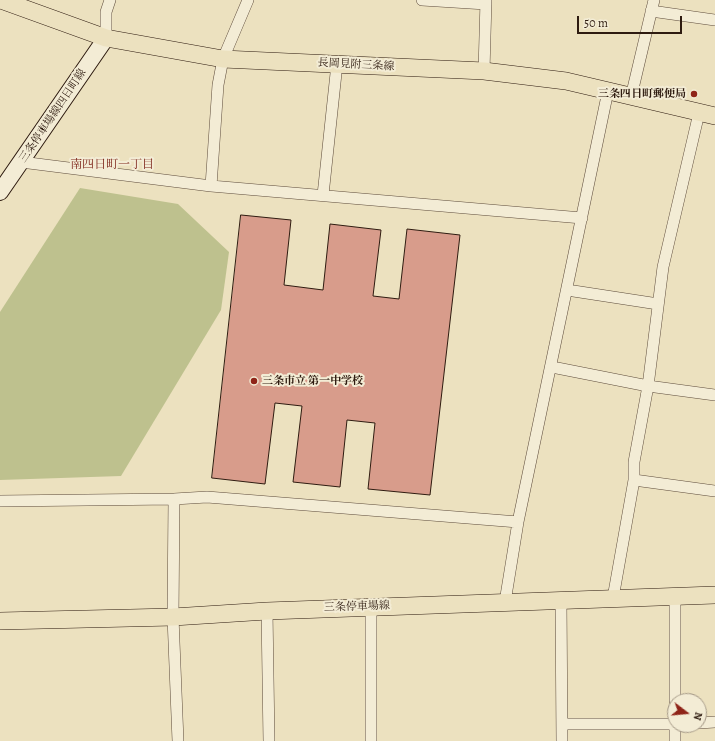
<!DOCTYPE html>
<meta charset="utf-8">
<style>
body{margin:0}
#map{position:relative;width:715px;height:741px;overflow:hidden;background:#ece1bf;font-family:Alegreya,serif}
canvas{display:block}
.north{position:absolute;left:667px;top:693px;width:40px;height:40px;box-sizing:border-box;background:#f3ecd5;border:1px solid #a49886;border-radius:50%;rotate:106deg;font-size:11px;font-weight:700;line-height:16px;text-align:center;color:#2e1b10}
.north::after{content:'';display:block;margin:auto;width:14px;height:18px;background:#8f2418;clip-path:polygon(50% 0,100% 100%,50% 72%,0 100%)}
.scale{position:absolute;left:577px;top:16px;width:105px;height:18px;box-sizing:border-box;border:2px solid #2e1b10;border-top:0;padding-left:5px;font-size:12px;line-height:14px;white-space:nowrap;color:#2e1b10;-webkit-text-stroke:3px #f3ecd5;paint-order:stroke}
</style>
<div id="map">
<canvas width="715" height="741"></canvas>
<div class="north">N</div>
<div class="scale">50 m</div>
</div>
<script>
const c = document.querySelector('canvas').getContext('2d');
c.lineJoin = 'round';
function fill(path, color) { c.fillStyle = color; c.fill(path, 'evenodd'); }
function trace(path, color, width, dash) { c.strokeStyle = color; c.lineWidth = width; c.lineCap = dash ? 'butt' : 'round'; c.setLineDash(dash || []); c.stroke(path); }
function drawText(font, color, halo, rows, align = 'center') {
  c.font = font + ' Alegreya,"Noto Serif JP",serif'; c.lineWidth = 4; c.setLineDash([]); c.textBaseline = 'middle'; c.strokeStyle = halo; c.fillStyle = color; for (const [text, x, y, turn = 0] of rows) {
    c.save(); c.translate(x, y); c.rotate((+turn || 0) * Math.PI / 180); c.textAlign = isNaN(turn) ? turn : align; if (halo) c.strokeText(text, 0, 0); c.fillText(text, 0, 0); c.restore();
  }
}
fill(new Path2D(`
 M80,188l98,16 51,48 -8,58 -100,166 -121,4v-168z`), '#bec18e');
const building = new Path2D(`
 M241,215l50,5 -7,65 39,5 7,-66 51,6 -8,66 26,3 8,-70 53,6 -30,260 -62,-6 7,-66 -28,-3 -7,67 -47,-5 9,-76 -27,-3 -10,81 -53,-6z`);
fill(building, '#d89c8b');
trace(building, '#2e1b10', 1);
const minor = new Path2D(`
 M422,0l64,4
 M651,11l64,9
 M106,38v-26l4,-12
 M484,71l2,-71
 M631,97l23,-97
 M21,162l190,24 371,32
 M211,186l7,-101 5,-26 25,-59
 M323,195l14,-131
 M567,290l91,14
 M552,367l96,19 67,9
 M634,480l81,11
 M174,499l-1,118 5,124
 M0,501l174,-2 33,-2 311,25
 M675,597v104
 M613,598l21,-118v-18l14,-76 15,-119 36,-154
 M561,601l1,140
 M505,602l13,-80 90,-431
 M267,611l2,130
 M699,723l16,-1
 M562,724h113
 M371,741v-134
 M675,741v-16`);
const secondary = new Path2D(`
 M0,192l106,-154`);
const primary = new Path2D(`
 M1,0l105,38 117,21 261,12 82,10 149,35
 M0,621l173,-4 94,-6 448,-16`);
trace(minor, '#5e4c3c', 12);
trace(secondary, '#2e1b10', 18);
trace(primary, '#2e1b10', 18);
trace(minor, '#f3ecd5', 11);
trace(secondary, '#f3ecd5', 16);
trace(primary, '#ece1bf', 17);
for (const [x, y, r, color] of [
 [694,94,4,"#8f2418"],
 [254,381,4,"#8f2418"]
]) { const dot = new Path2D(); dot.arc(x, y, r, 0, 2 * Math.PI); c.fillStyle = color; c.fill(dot); trace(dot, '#f3ecd5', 1.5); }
drawText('11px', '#2e1b10', '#f3ecd5', [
 ["長岡見附三条線",356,65,3],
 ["三条停車場線四日町線",53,116,-56],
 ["三条停車場線",357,607,-2]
]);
drawText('bold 11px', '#2e1b10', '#f3ecd5', [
 ["三条四日町郵便局",686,94],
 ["三条市立 第一中学校",262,381,"left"]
], 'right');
drawText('12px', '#7a1f14', '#f3ecd5', [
 ["南四日町一丁目",112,165]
]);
</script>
